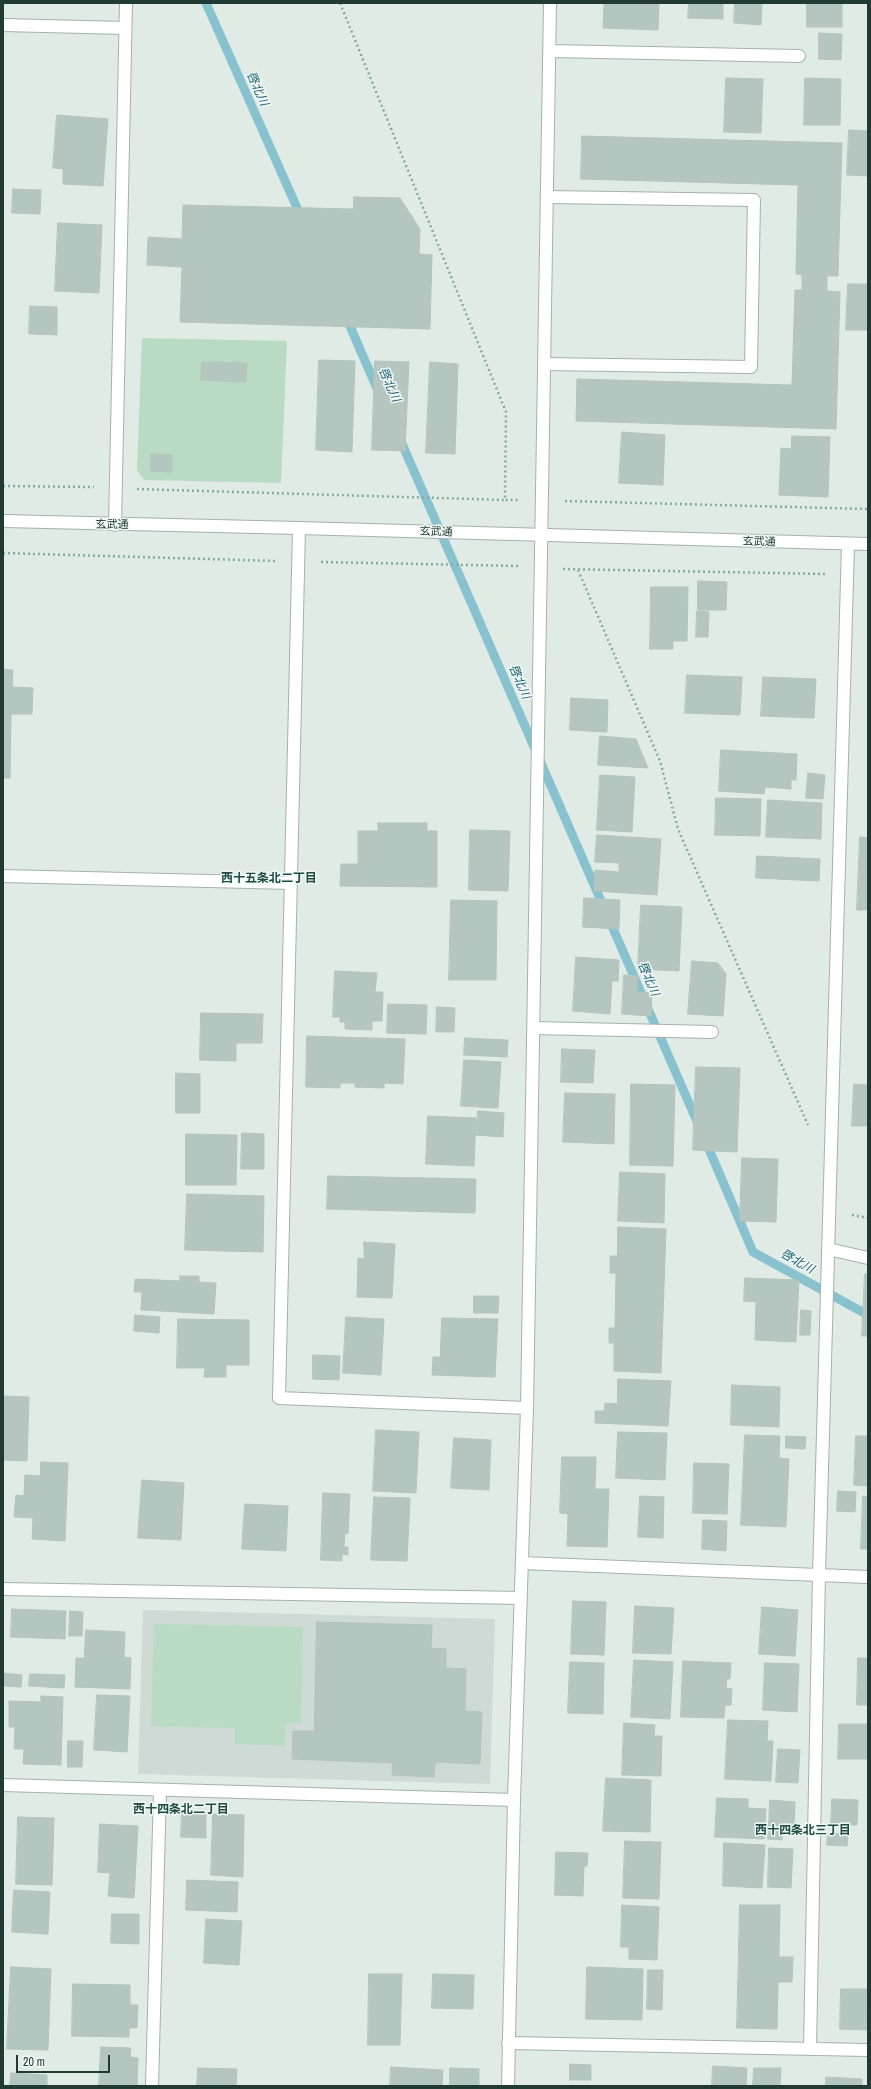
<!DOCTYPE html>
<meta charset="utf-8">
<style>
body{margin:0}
#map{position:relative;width:871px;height:2089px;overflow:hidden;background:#e0ebe6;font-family:"Archivo Narrow",sans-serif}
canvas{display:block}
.frame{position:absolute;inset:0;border:4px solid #213a34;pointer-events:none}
.scale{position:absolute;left:16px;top:2055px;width:94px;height:18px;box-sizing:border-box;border:2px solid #213a34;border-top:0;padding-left:5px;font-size:12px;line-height:14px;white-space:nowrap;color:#213a34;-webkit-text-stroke:3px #f0f7f4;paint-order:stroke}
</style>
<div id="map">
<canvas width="871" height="2089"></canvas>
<div class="frame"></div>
<div class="scale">20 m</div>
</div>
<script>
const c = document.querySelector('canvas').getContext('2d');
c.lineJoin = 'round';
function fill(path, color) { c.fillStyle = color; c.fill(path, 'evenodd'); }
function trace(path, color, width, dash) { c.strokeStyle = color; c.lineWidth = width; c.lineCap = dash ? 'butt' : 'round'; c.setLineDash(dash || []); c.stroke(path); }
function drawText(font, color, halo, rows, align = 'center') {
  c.font = font + ' "Archivo Narrow","Noto Sans JP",sans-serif'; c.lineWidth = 3; c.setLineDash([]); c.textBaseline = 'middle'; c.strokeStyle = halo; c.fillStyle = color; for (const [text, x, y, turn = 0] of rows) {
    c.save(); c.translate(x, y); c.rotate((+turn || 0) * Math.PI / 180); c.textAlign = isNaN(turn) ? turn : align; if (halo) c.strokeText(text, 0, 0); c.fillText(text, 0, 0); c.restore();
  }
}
fill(new Path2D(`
 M143,1610l352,9 -5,165 -352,-10z`), '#cedad5');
fill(new Path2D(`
 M142,338l145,3 -6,142 -137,-3 -7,-10z
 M154,1624l149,3 -2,96h-15l-1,23 -50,-2v-16l-84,-2z`), '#b9dbc3');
trace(new Path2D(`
 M206,3l96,216
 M346,317l33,76
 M400,439l299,687
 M705,1140l48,112 115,63`), '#89c2cf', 9);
const building = new Path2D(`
 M612,3h47l-1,27 -55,-2 1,-24z
 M689,3h34v16l-35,-1z
 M735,3h27l-1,22 -27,-2z
 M807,3h35v24h-35z
 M819,33l23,1 -1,26 -22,-1z
 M726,78l37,1 -2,54 -37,-1z
 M805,78l36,1 -1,46h-36z
 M57,115l51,4 -5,67 -40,-2v-15l-10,-1z
 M849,130l19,1v45l-21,-1z
 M582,136l260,7 -4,133h-11v15l13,1 -4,137 -260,-8 1,-42 215,6 3,-95h7v-15l-6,-1 2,-89 -217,-6z
 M13,189l28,1 -1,24 -28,-1z
 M354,197l46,1 20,31 -1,25 13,1 -2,74 -250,-7 2,-55 -35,-2 1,-28 34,2 1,-34 170,4z
 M58,223l44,2 -3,68 -44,-2z
 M848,284h20v46h-22z
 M30,306l27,1v28l-28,-1z
 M319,360l36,1 -3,91 -36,-2z
 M375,361l34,1 -4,89 -33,-1z
 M202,362l45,1 -1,19 -45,-2z
 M430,362l28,2 -3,90 -29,-1z
 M622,432l43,3 -2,50 -44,-2z
 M792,436l38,1 -2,60 -49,-2 2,-47 10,1z
 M151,454l21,1v17l-21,-1z
 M698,581l29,1 -1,28h-28z
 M651,587h37l-1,54h-14v8h-23z
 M697,611l12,1 -1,25h-12z
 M3,669l10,1 -1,17 21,1 -1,26h-21l-1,64h-7z
 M687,675l55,2 -2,38 -55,-2z
 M763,677l53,2 -2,39 -53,-2z
 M571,698l37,2 -1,32 -37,-2z
 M600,736l36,3 12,29 -50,-3z
 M721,750l76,4 -1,26h-5v9l-26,-2 -1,7 -45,-3z
 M808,773l17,2 -2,24 -17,-1z
 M600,775l35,2 -3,55 -35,-2z
 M716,798l45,1 -1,37 -45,-1z
 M768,800l54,3 -1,36 -55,-2z
 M378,823h49v8h10v56l-97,-1 1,-22h17v-33h20z
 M470,830l40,1 -2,60 -39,-1z
 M597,835l64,4 -4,56 -63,-4 1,-21 24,2v-9l-24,-1z
 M860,837l8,1v72h-11z
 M757,856l63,3 -1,22 -63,-3z
 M584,898l36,2 -1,29 -36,-2z
 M451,900l46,1 -1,79h-47z
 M641,905l41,2 -3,64 -41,-2z
 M576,957l43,3 -1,21h-6l-2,33 -37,-3z
 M692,961l26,2 8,11 -3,42 -35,-2z
 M335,971l42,2 -2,19h8l-1,29h-10v9l-27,-1v-7h-5v-5h-7z
 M624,975l14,1 -1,16 15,1 -1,23 -29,-2z
 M388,1004l39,1 -1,29 -39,-1z
 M437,1007l18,1 -1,24h-18z
 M201,1013l62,1 -1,29h-26v18l-36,-1z
 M307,1036l98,3 -2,45 -19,-1v5l-29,-1v-4h-15v5l-34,-1z
 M465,1038l43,2 -1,17 -43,-2z
 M562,1049l33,1 -2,33 -32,-1z
 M464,1060l37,2 -3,46 -37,-2z
 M696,1067l44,1 -3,84 -44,-2z
 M176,1073l24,1v39h-24z
 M631,1084l44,1 -2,81 -43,-1z
 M854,1084l14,1v41h-16z
 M565,1093l50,1 -1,50 -51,-2z
 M478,1111l26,2 -1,24 -27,-2z
 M428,1116l48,2 -2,48 -48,-2z
 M242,1133l22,1v35h-23z
 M186,1134l51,1 -1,50h-50z
 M742,1158l36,1 -2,63 -36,-1z
 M620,1172l45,2 -1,49 -46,-2z
 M328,1176l148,3 -1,34 -148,-4z
 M187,1194l77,2 -1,56 -78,-2z
 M618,1227l48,2 -5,144 -47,-2v-28h-5v-15h6l1,-55h-6v-17h7z
 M364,1242l31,2 -3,54 -35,-1 1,-39 6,1z
 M865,1274h3v62h-6z
 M180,1276h19v6l17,1 -2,31 -73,-4 1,-18h-8l1,-13 45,2z
 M745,1278l54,2 -3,62 -41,-2 1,-38 -12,-1z
 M474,1296h25l-1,17h-24z
 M801,1310l10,1 -1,24h-10z
 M135,1315l25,2 -1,16 -25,-2z
 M346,1317l38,2 -3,56 -38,-2z
 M442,1318l56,1 -3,58 -63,-2 1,-18h7z
 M178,1319l71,1v45h-23v12h-22l1,-9h-28z
 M313,1355l27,1 -1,24 -26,-1z
 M618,1379l53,2 -3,45 -73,-3v-12h9l1,-8 12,1z
 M732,1385l48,2 -1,40 -48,-2z
 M3,1396l26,1 -2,64 -24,-1z
 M376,1430l43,2 -3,61 -43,-2z
 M618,1432l49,1 -2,47 -49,-2z
 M745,1435l35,1 -1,22 10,1 -3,68 -45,-2z
 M786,1436l20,1 -1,12 -19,-1z
 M856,1436h12v50l-14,-1z
 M454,1438l37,2 -2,50 -38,-2z
 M562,1457h34l-1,32h14l-2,58 -40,-1 1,-32 -8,-1z
 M41,1462l27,1 -3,78 -33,-2 1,-21 -19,-1 2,-22 8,1 1,-21 15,1z
 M694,1463l35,1 -2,50 -34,-1z
 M142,1480l42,3 -3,57 -43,-2z
 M838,1491l18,1 -1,20 -18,-1z
 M323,1493l27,1 -2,40 -3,-1 -1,14h4v8l-6,-1v7l-21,-1z
 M640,1496l24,1 -1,41 -25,-1z
 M863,1496l5,1v52h-7z
 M374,1497l36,1 -3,63 -36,-1z
 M245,1504l43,2 -2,45 -44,-2z
 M703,1520l24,1 -1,30 -24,-2z
 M573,1601l33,1 -2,53 -33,-1z
 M635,1606l39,2 -3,46 -38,-1z
 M762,1607l36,3 -3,46 -36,-2z
 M12,1609l54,2 -1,28 -54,-2z
 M70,1611l13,1 -1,24h-13z
 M317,1622l115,3 -1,23 15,1v19l20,1 -1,42 17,1 -2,52 -45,-2 -1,15 -42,-2 1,-12 -101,-4 1,-28h21z
 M86,1630l39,2 -1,25 7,1 -1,31 -55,-2 1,-29h8z
 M858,1658h10v47h-11z
 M634,1660l39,2 -3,57 -39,-2z
 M683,1661l48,2 -1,16h-3l-1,9 6,1 -1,16h-6l-1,13 -43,-1z
 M570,1662l34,1 -1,51 -35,-1z
 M765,1663l34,1 -2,48 -34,-2z
 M3,1673l19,2 -1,12 -18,-1z
 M30,1674l35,1 -1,13 -35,-2z
 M97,1695l33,1 -3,56 -33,-2z
 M41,1696l22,1 -2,68 -38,-1 1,-15h-10l1,-22h-6v-26l32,1z
 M728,1720l40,1 -1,20h6l-2,40 -46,-2z
 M624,1723l31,2 -1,11h8l-1,40 -39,-1z
 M839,1724h29v35h-30z
 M68,1741h15l-1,26h-14z
 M778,1749l22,1 -2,33 -22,-1z
 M606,1778l45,2 -1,52 -47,-1z
 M717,1798l31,1v9l18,1 -2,30 -49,-2z
 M832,1799l26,1 -1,25h-26z
 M770,1800l25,2 -1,25 -25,-2z
 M182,1811l24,1v26l-25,-1z
 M213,1814l31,1 -1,62 -32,-2z
 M18,1817l36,1 -2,67 -36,-1z
 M100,1824l38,2 -4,72 -26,-2 2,-23 -12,-1z
 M769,1825l14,1 -1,14 -14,-1z
 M828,1833l20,1 -1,12 -20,-1z
 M625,1841l36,1 -2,57 -36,-1z
 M724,1843l41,2 -3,43 -39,-2z
 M769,1848l24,1 -2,39 -23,-1z
 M556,1852l32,1 -1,13h-3l-1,30 -28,-1z
 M187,1880l51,2 -1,30 -51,-2z
 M14,1890l36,2 -2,42 -36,-2z
 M622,1905l37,2 -2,53 -28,-1v-12h-8z
 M740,1905h40l-1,52h14l-1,25h-14l-1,47 -40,-1z
 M112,1914h27v30l-28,-1z
 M206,1919l36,2 -3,44 -35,-2z
 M11,1967l40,2 -3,81 -41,-1z
 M587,1967l56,2 -1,51 -56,-1z
 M648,1970h15l-1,40 -15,-1z
 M369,1974h33l-2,71h-32z
 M433,1974l41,1 -1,34 -41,-1z
 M73,1984l57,1v20h8l-1,23h-8v9l-57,-1z
 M841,1989h27l-1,41 -27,-1z
 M101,2047l30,1 -1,9 8,1 -1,28h-38z
 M570,2064l21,1v15h-21z
 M713,2066l34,2 -1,18h-34z
 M391,2067l52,3 -1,16h-52z
 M198,2068l39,1 -1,17h-39z
 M450,2068l29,1v17h-29z
 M754,2068h27l-1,17 -27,1z
 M11,2073l36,2v11h-37z
 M826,2077l36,2v7h-36z`);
fill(building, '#b5c5bf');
trace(building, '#b3c4bd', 1);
const service = new Path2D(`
 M3,25l122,3
 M544,364l207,3 3,-167 -207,-3
 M3,876l288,7
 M534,1028l178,4
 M152,2086l8,-296`);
const minor = new Path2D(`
 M550,51l249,5
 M115,525l11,-522
 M299,528l-20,870 248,10
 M828,1249l40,9
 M522,1563l346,14
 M3,1589l518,9
 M3,1785l511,15
 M508,2043l360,7
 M810,2048l9,-473 29,-1031
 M508,2086l6,-286 13,-392 23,-1405`);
const tertiary = new Path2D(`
 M3,521l296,7 569,16`);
trace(service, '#a3b2ad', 14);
trace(minor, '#a3b2ad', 14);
trace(tertiary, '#a3b2ad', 14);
trace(new Path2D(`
 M340,3l166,409 -1,88h15
 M3,486l91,1
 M137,489l368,11
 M565,501l303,8
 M3,553l273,8
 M321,562l197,4
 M563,569l263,5
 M578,570l82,191 18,68 130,296
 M852,1215l16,3`), '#81ada1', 2.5, [2, 3]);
trace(service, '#fff', 12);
trace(minor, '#fff', 12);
trace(tertiary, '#fff', 12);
drawText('11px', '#213a34', '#f0f7f4', [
 ["玄武通",112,525,1],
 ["玄武通",436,532,2],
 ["玄武通",759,542,2]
]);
drawText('italic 12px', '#1d6475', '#f0f7f4', [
 ["啓北川",257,89,66],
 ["啓北川",389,385,66],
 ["啓北川",519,682,67],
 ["啓北川",648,979,67],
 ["啓北川",797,1262,29]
]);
drawText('bold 12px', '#1e4c42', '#f0f7f4', [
 ["西十五条北二丁目",269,879],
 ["西十四条北二丁目",181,1810],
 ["西十四条北三丁目",803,1831]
]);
</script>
